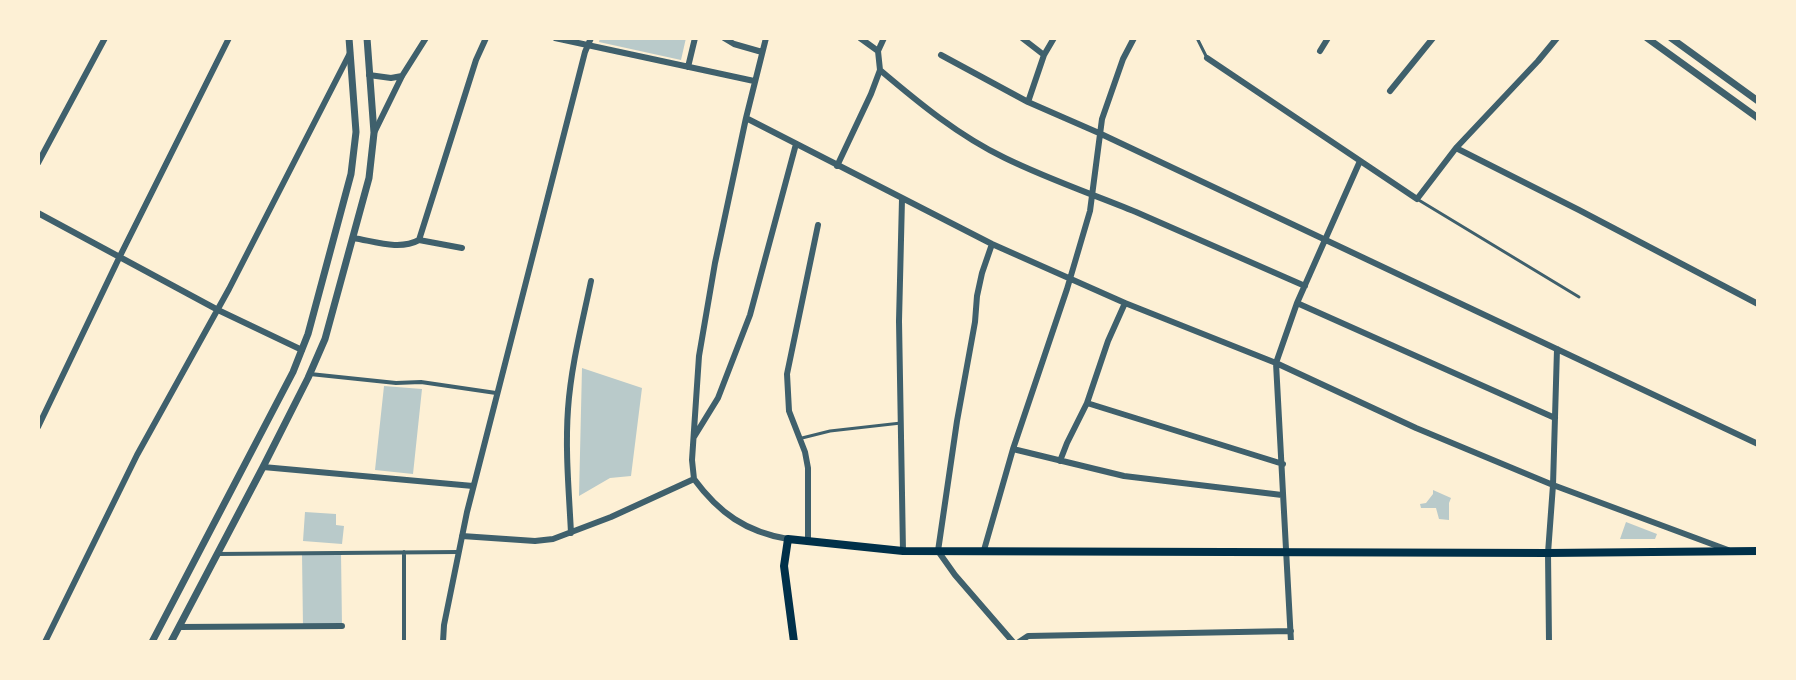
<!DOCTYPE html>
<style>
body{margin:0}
#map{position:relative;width:1796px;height:680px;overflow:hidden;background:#fdf0d5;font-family:"Roboto Condensed",sans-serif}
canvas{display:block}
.frame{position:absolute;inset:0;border:40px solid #fdf0d5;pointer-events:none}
</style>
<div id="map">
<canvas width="1796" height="680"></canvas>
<div class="frame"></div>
</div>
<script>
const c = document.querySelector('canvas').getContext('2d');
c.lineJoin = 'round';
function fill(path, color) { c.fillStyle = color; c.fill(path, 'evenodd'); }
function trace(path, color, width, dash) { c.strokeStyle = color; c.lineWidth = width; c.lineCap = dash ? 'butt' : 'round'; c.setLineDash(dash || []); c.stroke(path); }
fill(new Path2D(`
 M600,38h86l-5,22 -82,-18z
 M582,368l60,20 -11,88 -21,2 -31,18z
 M384,386l38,3 -9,85 -38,-4z
 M1433,490l18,8 -2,5v17l-10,-1 -3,-11h-15l-1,-4 6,-1 7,-9z
 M305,512l31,2v11l8,1 -2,18 -39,-3z
 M1626,522l31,12 -2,5h-35z
 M341,553l1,73 -39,1 -1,-73z`), '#b9caca');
trace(new Path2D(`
 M1197,38l9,18
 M1417,199l162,98
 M802,438l28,-7 71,-8`), '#3f606c', 3);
trace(new Path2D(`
 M310,374l86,9 25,-1 75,11
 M404,552v90
 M217,554l241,-2`), '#3f606c', 4);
trace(new Path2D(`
 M555,38l199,43
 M724,38l10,6 28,8
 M860,38l18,13
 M1022,38l22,17
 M1320,51l8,-13
 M941,55l87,47 71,31 659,311
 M1207,58l210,141 39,-51 82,-87 19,-23
 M688,67l7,-29
 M880,70c39,33 79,66 125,88 43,21 87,36 131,54 56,24 112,49 169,74
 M369,75l22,3 11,-2
 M1390,91l43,-53
 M1028,102l16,-47 10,-17
 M746,118l246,126 133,59 151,60 140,65 137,57 175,65
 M374,133l28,-57 24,-38
 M1456,148l123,62 179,94
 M38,163l67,-125
 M837,166l34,-72 9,-24 -2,-19 6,-13
 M902,199l-3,122 4,230
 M38,213l180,97 84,40
 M353,238c21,3 46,13 66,2l43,8
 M419,240l57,-180 10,-22
 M992,244l-10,29 -5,23 -2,26 -18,99 -19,130 17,24 58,67
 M1297,303l258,115
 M1087,403l196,61
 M38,427l82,-171 109,-218
 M694,437l24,-39 32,-83 46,-171
 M1013,449l111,27 158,19
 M1060,461l7,-18 20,-40 21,-62 17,-38
 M263,467l210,19
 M694,479l-2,-19 7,-104 16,-93 31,-145 20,-80
 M694,479c25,34 52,53 94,60
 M571,533c-2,-41 -6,-82 -3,-124 3,-43 14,-85 23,-128
 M462,536l73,5 18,-2 58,-22 83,-38
 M808,542v-74l-3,-16 -16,-41 -2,-37 31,-149
 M984,550l29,-101 54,-160 23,-78 12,-92 21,-60 11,-21
 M179,627l163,-1
 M45,642l92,-187 92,-166 121,-236
 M443,642l1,-17 23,-113 118,-460 6,-14
 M1019,642l9,-6 263,-5
 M1291,642l-15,-279 21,-60 63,-142
 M1549,642l-1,-89 5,-68 4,-136`), '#3f606c', 6);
trace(new Path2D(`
 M1647,38l111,80
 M1671,38l87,63
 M152,642l141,-270 15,-38 43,-160 5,-42 -7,-94
 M171,642l92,-175 45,-89 17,-39 44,-161 5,-45 -7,-95`), '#3f606c', 7);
trace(new Path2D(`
 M794,642l-10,-76 4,-27 115,12 645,2 210,-2`), '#003049', 8);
</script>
